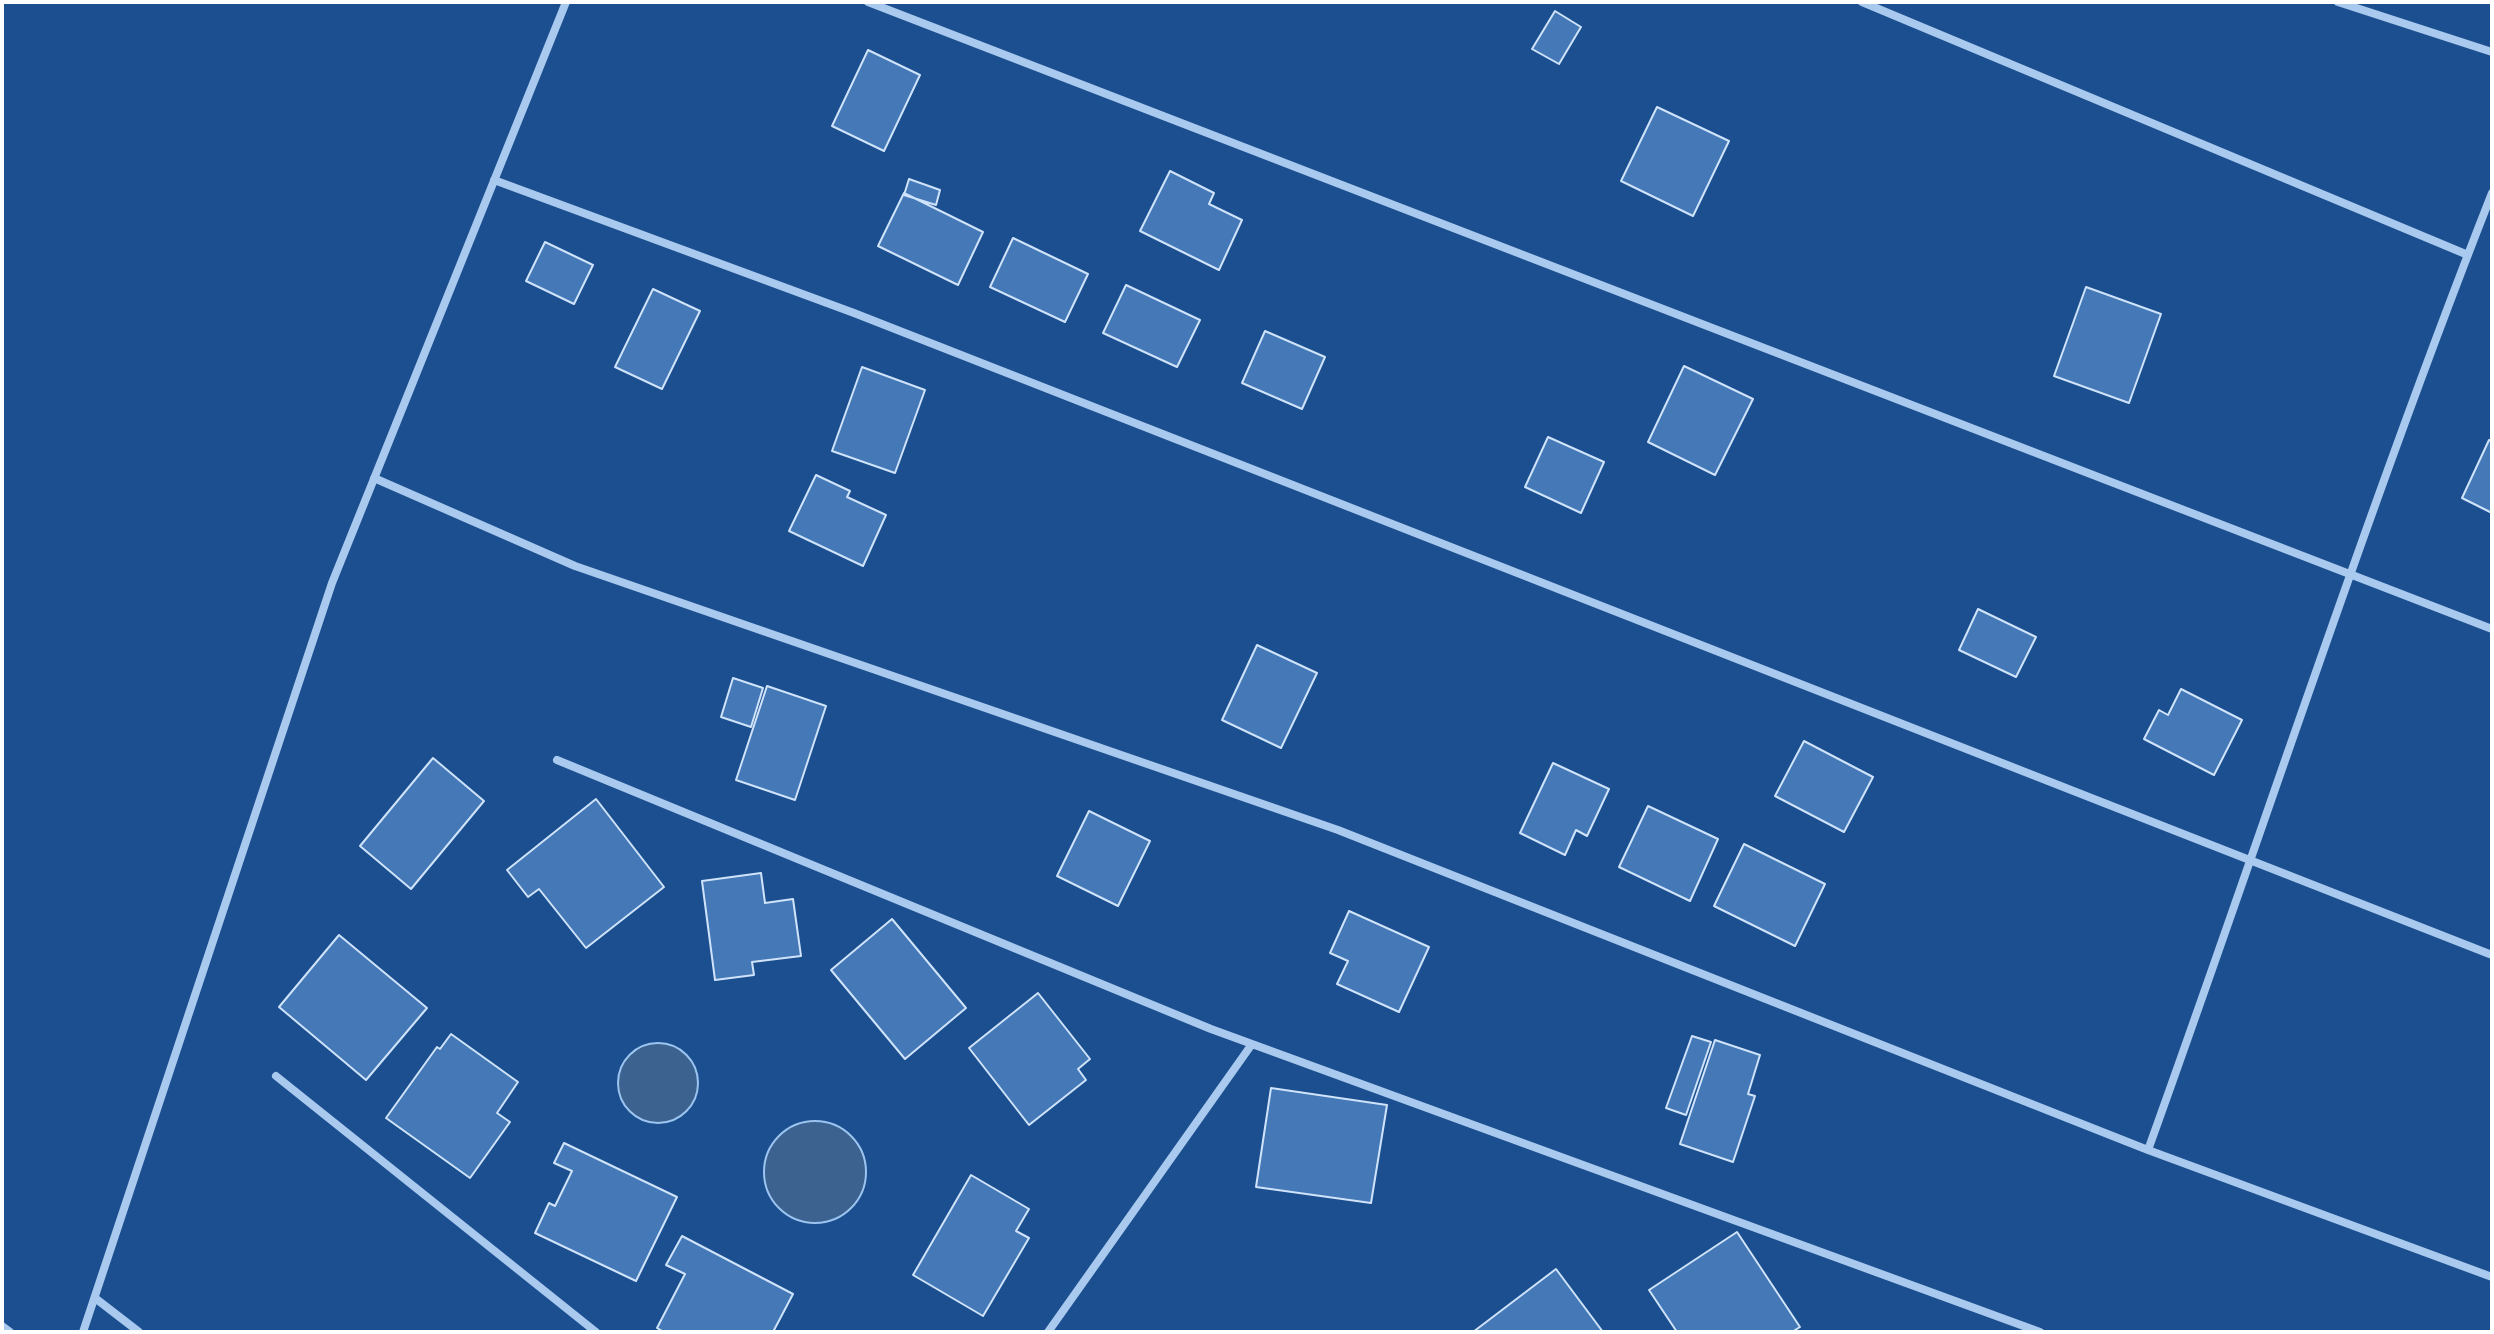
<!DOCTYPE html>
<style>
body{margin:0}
#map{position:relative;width:2494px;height:1334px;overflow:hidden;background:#1b4f8f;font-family:Barlow,sans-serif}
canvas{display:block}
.frame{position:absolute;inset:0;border:4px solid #fff;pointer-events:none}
</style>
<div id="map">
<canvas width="2494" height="1334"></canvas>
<div class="frame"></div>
</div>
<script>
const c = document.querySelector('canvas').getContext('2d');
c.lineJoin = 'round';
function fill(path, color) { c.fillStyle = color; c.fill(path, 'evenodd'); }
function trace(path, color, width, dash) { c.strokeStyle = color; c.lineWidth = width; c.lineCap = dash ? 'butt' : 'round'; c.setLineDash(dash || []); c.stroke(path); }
const water = new Path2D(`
 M618 1083a40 40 0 1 1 80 0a40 40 0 1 1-80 0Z
 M764 1172a51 51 0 1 1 102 0a51 51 0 1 1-102 0Z`);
fill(water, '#3c6290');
trace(water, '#9cc4f0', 2);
const building = new Path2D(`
 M1555,11l26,16 -22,37 -27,-15z
 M868,50l52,25 -36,76 -52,-25z
 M1657,107l72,34 -36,75 -72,-35z
 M1170,171l44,22 -5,11 33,16 -23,50 -79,-39z
 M909,179l31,11 -4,15 -32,-10z
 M904,193l79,39 -25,53 -80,-39z
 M1013,238l75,36 -23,48 -75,-35z
 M545,242l48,23 -19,39 -48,-23z
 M1126,285l74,35 -23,47 -74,-34z
 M2086,287l75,27 -32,89 -75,-27z
 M653,289l47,22 -38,78 -47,-22z
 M1265,331l60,26 -23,52 -60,-26z
 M1684,366l69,33 -38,76 -67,-33z
 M862,367l63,23 -30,83 -63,-22z
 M1548,437l56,25 -23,51 -56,-26z
 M2489,440l3,1v72l-30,-15z
 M816,475l34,16 -3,6 39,18 -23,51 -74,-35z
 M1978,609l58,28 -20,40 -57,-27z
 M1257,645l60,28 -36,75 -59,-28z
 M733,678l30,10 -12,39 -30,-10z
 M767,686l59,20 -31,94 -59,-20z
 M2181,689l61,31 -28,55 -70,-36 15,-29 9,5z
 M1804,741l69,36 -29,55 -69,-36z
 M433,758l51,43 -73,88 -51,-43z
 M1553,763l56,26 -22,47 -11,-6 -11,25 -45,-22z
 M596,799l68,88 -78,61 -47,-59 -11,8 -21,-27z
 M1648,806l70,33 -28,62 -71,-34z
 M1089,811l61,30 -32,65 -61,-30z
 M1744,844l81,40 -30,62 -81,-40z
 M761,873l4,30 28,-4 8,57 -49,6 2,13 -39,5 -13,-99z
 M1349,911l80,36 -30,65 -62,-28 11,-23 -18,-8z
 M892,919l74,89 -61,51 -74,-89z
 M339,935l88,73 -61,72 -87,-73z
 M1038,993l52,66 -12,10 8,11 -57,45 -60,-77z
 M451,1034l67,48 -21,31 13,9 -40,56 -84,-60 51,-71 3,2z
 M1692,1036l19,6 -25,73 -20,-7z
 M1715,1040l45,15 -12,39 7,2 -22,66 -53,-18z
 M1271,1088l116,17 -16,98 -115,-16z
 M564,1143l113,54 -41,84 -101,-48 14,-30 6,3 17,-35 -18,-8z
 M971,1175l58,34 -13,22 13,7 -46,78 -70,-41z
 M1737,1232l63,95 -8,5h-115l-28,-42z
 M682,1236l111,58 -20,38h-109l-7,-4 28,-54 -19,-9z
 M1556,1269l47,63h-130z`);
fill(building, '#4478b7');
trace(building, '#cfe3fa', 2);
trace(new Path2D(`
 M868,2l1624,627
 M1862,2l606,253
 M2338,2l154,50
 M494,180l360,133 1638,642
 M374,478l201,88 763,264 810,320 344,127
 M557,760l654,269 829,303
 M276,1076l320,256
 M2148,1150c115,-319 220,-642 344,-957
 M95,1298l44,34
 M2,1326l8,6
 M83,1332l249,-749 234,-581
 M1048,1332l204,-288`), '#a9c9ee', 8);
</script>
